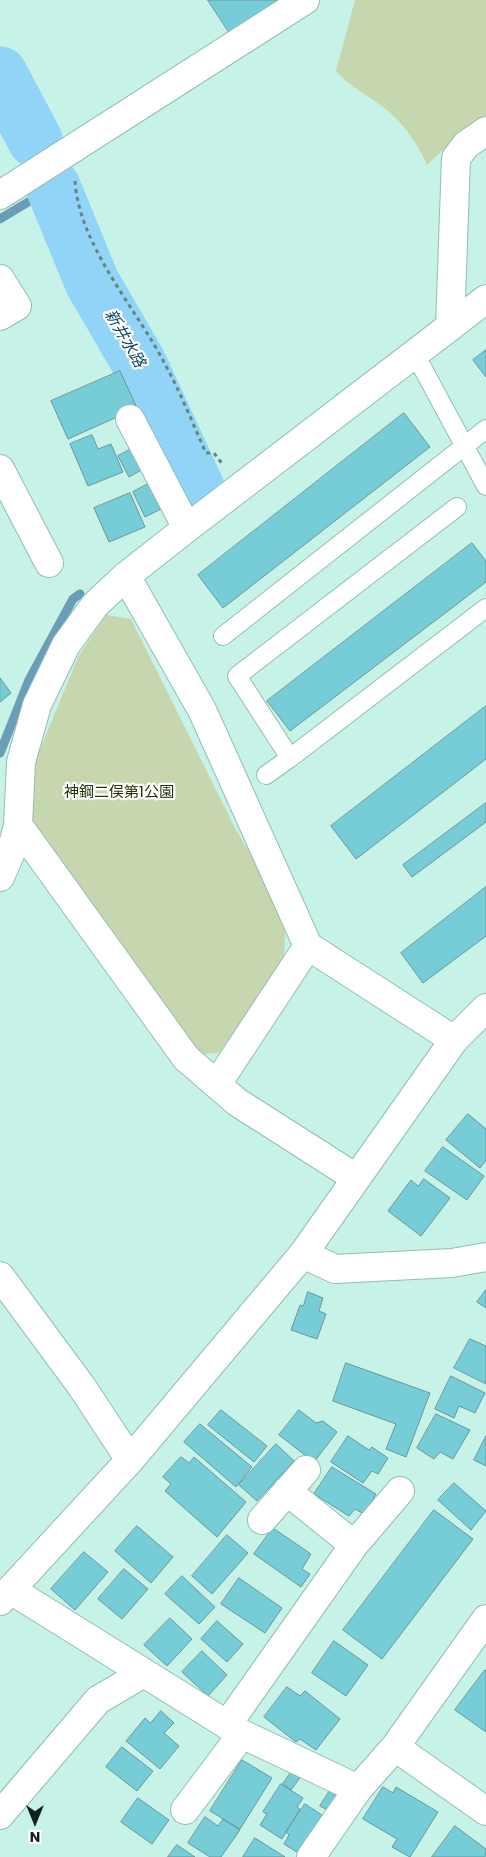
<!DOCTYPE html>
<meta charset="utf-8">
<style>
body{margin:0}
#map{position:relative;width:486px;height:1857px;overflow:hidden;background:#c7f2e8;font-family:Poppins,sans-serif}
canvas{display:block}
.north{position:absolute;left:10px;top:1797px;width:50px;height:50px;-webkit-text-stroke:4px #fff;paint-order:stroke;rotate:180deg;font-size:14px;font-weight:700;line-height:20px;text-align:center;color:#10211d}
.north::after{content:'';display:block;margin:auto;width:18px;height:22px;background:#10211d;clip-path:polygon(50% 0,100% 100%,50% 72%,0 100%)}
</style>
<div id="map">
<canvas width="486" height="1857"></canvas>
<div class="north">N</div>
</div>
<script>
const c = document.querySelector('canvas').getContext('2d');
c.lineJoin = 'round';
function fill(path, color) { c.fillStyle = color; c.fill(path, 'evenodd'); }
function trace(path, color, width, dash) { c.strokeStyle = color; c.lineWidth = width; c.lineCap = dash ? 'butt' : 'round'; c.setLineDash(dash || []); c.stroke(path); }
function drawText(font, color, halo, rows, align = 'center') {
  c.font = font + ' Poppins,"Noto Sans JP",sans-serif'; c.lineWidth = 4.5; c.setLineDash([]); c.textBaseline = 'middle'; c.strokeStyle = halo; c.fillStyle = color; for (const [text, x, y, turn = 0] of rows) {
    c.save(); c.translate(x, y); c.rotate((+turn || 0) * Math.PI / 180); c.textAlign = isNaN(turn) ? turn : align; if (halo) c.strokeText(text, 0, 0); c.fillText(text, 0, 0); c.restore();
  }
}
fill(new Path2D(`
 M355,0h131v116l-37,28 -22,21c-11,-25 -28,-48 -51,-63 -16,-11 -27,-17 -40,-31z
 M106,615l25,4 104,209 51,87 -2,42 -10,19 -55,77 -25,2 -164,-238 4,-53 44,-107z`), '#c6d6af');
trace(new Path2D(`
 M0,219l53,-32
 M0,753l29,-73 44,-81 7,-5`), '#6a9eb6', 9);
trace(new Path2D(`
 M0,74l35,66
 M53,187l39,95 47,81 59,127`), '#91d4f8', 55);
const building = new Path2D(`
 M208,0h69v1l-48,31z
 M486,350v27l-13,-17z
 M120,371l17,37 -69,31 -17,-38z
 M404,413l26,34 -207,161 -25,-33z
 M92,435l6,14 13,-5 12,28 -35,14 -18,-42z
 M133,448l10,21 -14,8 -11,-21z
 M150,483l13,25 -18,9 -12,-25z
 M130,493l15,34 -36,15 -15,-34z
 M472,543l14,18v21l-196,149 -23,-30z
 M0,678l11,15 -11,9z
 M486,706v53l-130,100 -25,-33z
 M486,803v19l-74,55 -9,-12z
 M486,887v49l-63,47 -22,-30z
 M468,1114l18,15v31l-6,8 -34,-28z
 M443,1147l41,29 -17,24 -42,-29z
 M424,1179l26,19 -29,38 -33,-25 23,-31 7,6z
 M486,1290v18l-9,-6z
 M308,1292l15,6 -4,13 7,3 -9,25 -26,-9 9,-25 3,1z
 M470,1339l16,7v38l-32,-16z
 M346,1363l84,30 -24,64 -20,-8 10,-25 -63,-23z
 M451,1376l34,17 -10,20 -16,-7 -5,12 -19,-9z
 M221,1410l46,36 -13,16 -46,-37z
 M299,1410l17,13 7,-2 14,11 -23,30 -35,-27z
 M436,1414l34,16 -17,29 -13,-7 -6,7 -17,-11z
 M200,1424l52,43 -16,20 -52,-45z
 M348,1436l21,14 3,-3 16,11 -10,16 -6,-3 -9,12 -32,-21z
 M486,1436v30l-12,-6z
 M276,1444l18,17 -37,40 -18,-16z
 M181,1457l8,6 5,-6 52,45 -29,35 -52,-46 6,-7 -8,-7z
 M332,1467l44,27 -12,20 -9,-5 -6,7 -35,-22z
 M454,1483l32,28 -15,19 -33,-30z
 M434,1510l39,29 -91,120 -39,-29z
 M137,1526l36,31 -22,26 -36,-32z
 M273,1528l38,26 -9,15 8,5 -9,13 -47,-33z
 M227,1535l21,18 -36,41 -20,-18z
 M84,1552l24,20 -33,38 -24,-21z
 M124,1569l24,20 -26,30 -24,-20z
 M182,1576l33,31 -16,17 -34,-30z
 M239,1578l43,30 -17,25 -44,-29z
 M170,1618l22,21 -25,27 -23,-21z
 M217,1621l26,23 -16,18 -26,-23z
 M334,1641l34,24 -22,31 -34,-23z
 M202,1651l25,24 -19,21 -26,-24z
 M485,1670l1,1v61l-31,-22z
 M287,1687l13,9 5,-5 35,28 -24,31 -16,-11 -4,3 -32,-25z
 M161,1711l13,12 -10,10 15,13 -19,23 -34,-28 19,-23 5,5z
 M122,1747l31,24 -16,20 -31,-24z
 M242,1760l30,18 -32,51 -30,-18z
 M294,1768l8,7 -11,15 -8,-6z
 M281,1784l22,14 -6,9 3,2 -18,30 -22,-14 7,-11 -4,-2z
 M383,1787l10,6 3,-6 42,25 -28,45 -18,-10 5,-8 -34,-20z
 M331,1789l10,6 -10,17 -11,-6z
 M138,1798l31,22 -17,24 -31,-22z
 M305,1804l20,13 -25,37 -16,-10 5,-9 -3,-3z
 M205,1817l13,9 5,-7 17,11 -19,27h-11l-22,-14z
 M455,1826l31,23 -1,8h-53z
 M255,1838l30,19h-42z
 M177,1845l18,12h-27z`);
fill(building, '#77cdd7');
trace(building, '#6b959a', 1);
const lane = new Path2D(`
 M415,354l71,132
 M457,507l-220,169 53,82 196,-150
 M223,636l263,-207
 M266,775l24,-17`);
const street = new Path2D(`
 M0,279l17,27 -17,10
 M450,327l6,-169 10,-13 20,-14
 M130,419l57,109
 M0,469l49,94
 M126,576l76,134 106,236 146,94
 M18,825l168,233 51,44 119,76
 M0,877l11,-25 7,-27 3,-63 16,-57 29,-60 29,-40 31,-29 61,-48 299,-229
 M217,1084l91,-138
 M303,1254l32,15 117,-6 34,-6
 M0,1276l82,111 48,73
 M287,1491l67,54
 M262,1520l44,-50
 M11,1590l231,144 116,55 37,-42 91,64
 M0,1601l130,-141 173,-206 151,-214 32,-32
 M227,1725l127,-180 46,-54
 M395,1747l91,-128
 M185,1810l57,-76
 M0,1815l98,-115 46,-27
 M311,1857l47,-68`);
const secondary = new Path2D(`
 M0,195l305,-195`);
trace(lane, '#94bdb4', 20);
trace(street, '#94bdb4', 30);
trace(secondary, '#94bdb4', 30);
trace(new Path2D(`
 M75,181c4,65 62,128 91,185 15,28 27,58 40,87h8l9,12`), '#66847d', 3, [4, 4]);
trace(lane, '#fff', 18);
trace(street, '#fff', 28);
trace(secondary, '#fff', 28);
drawText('15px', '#253205', '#fff', [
 ["神鋼二俣第1公園",119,793]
]);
drawText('italic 16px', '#124861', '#fff', [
 ["新井水路",124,339,60]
]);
</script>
